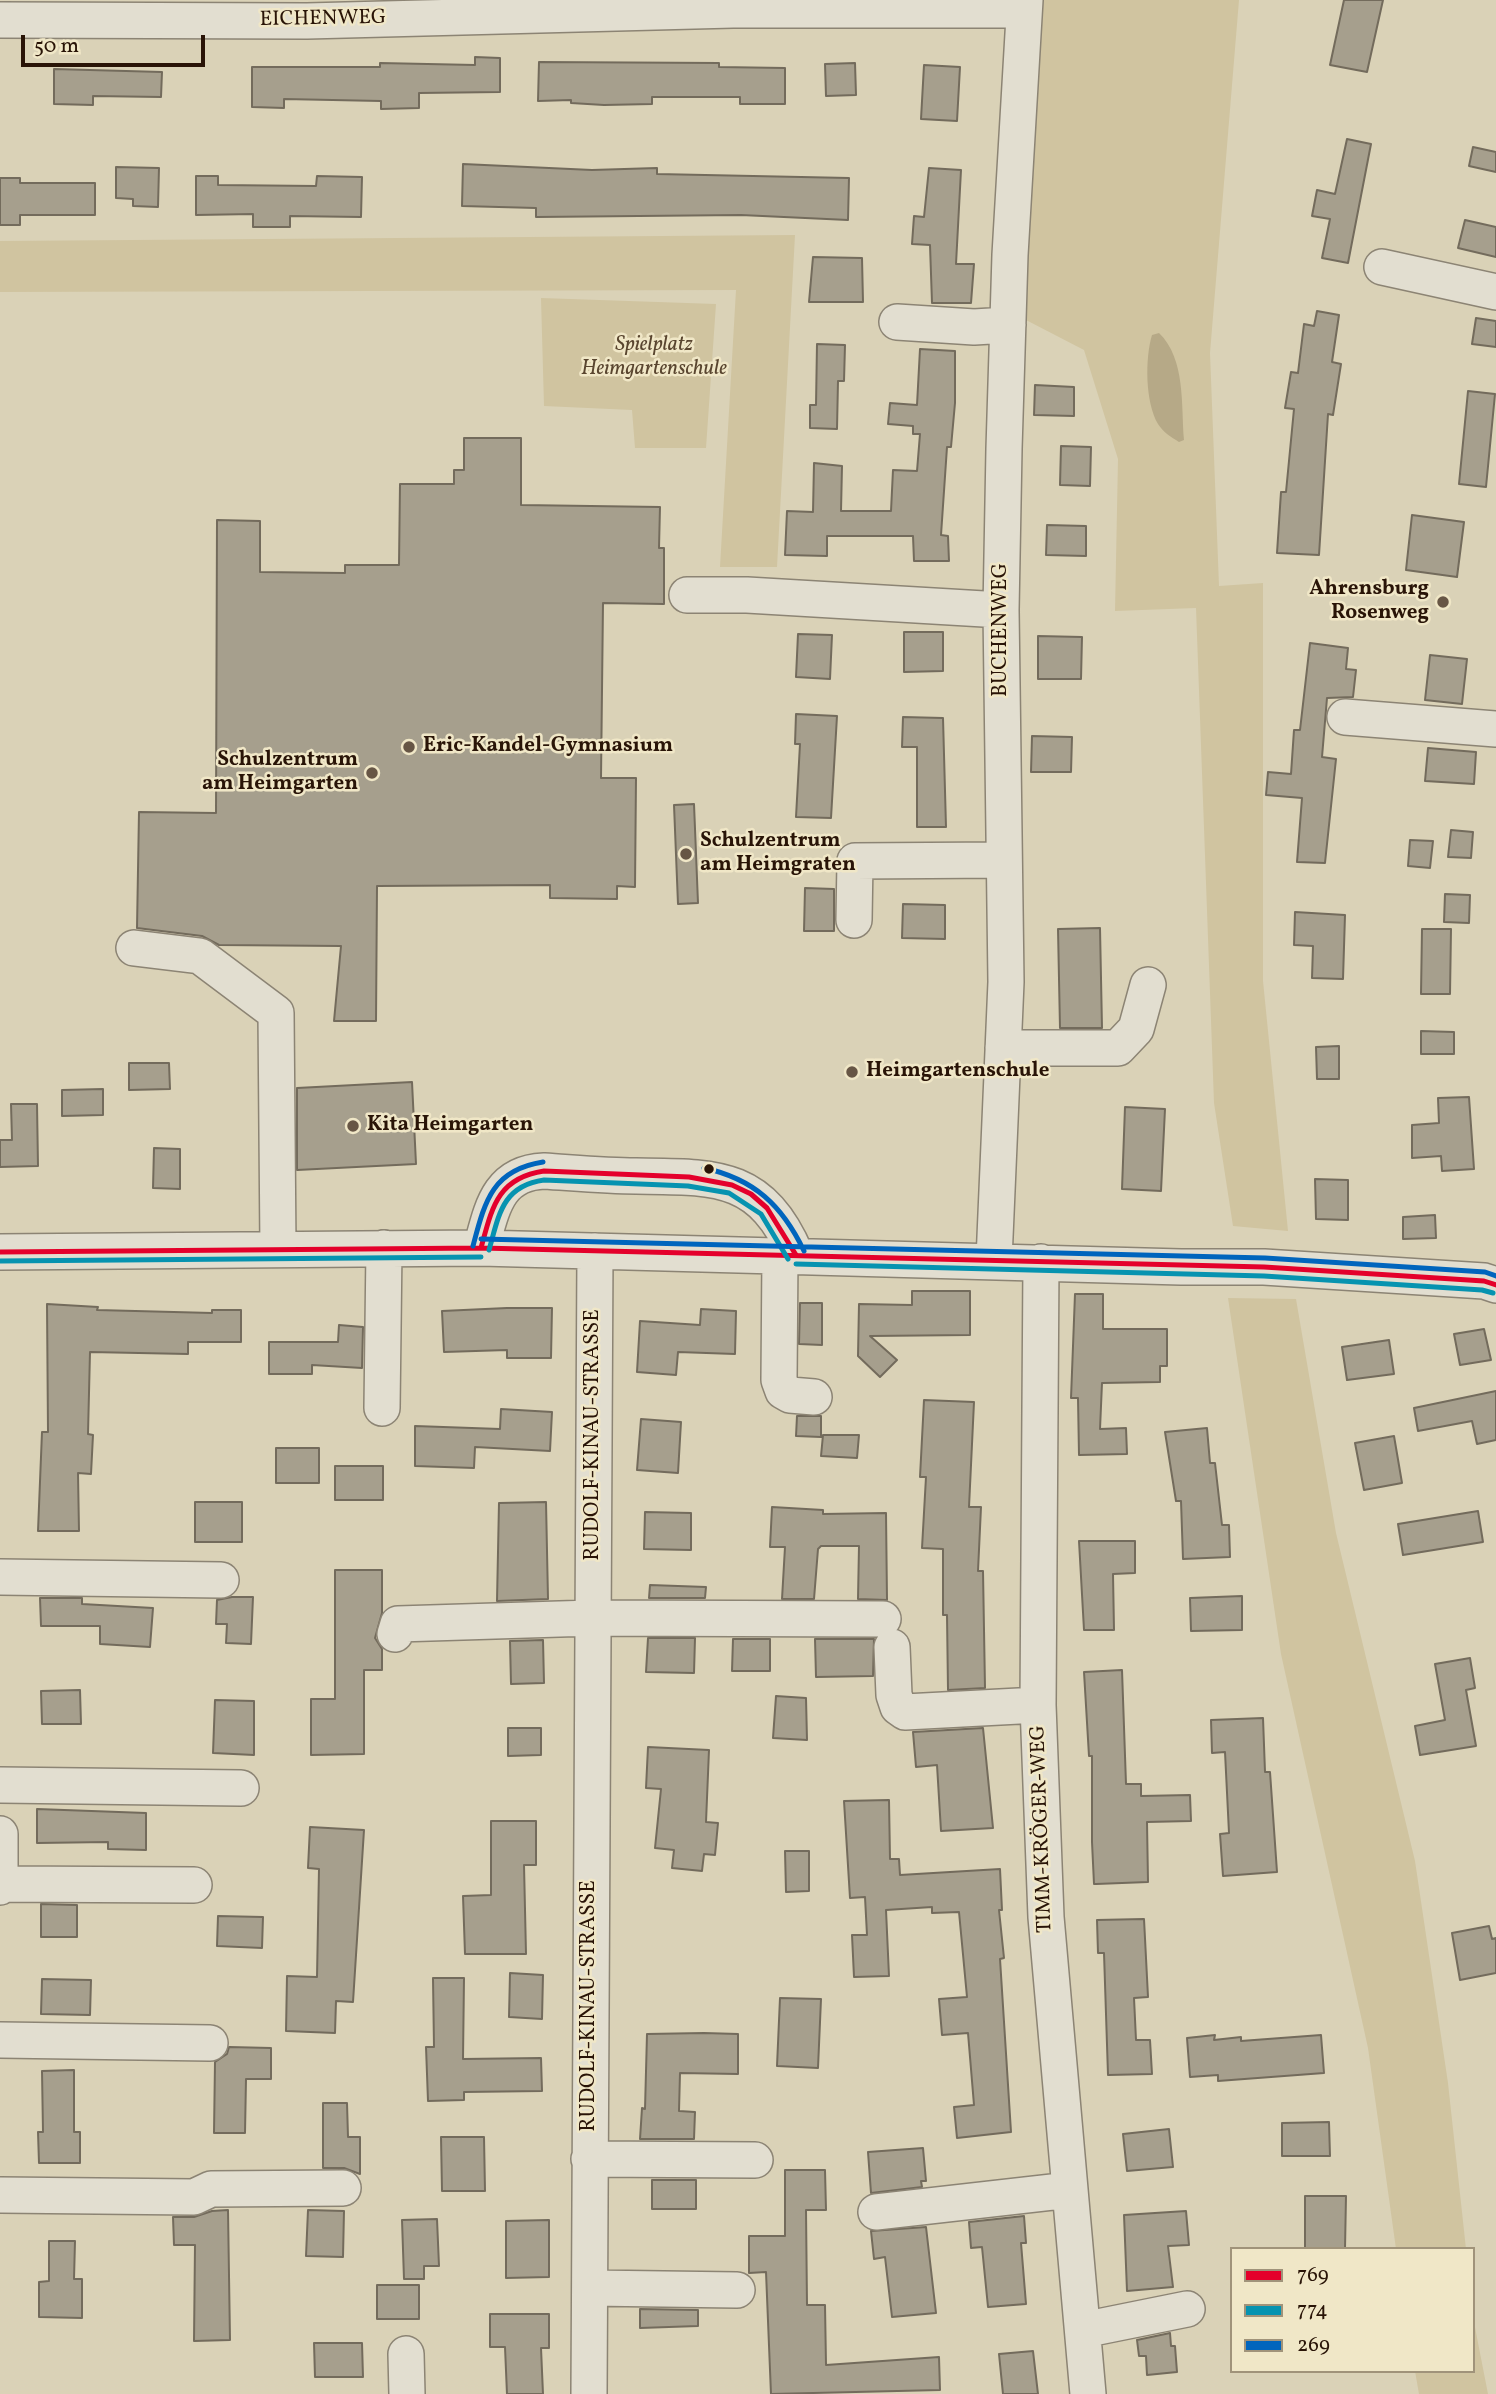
<!DOCTYPE html>
<meta charset="utf-8">
<style>
body{margin:0}
#map{position:relative;width:1496px;height:2394px;overflow:hidden;background:#dad2b7;font-family:Vollkorn,serif}
canvas{display:block}
.legend{position:absolute;left:1230px;top:2247px;width:245px;height:126px;box-sizing:border-box;background:#f0e7c7;border:2px solid #a0937a;margin:0;padding:9px 12px;list-style:none;font-size:21px;color:#291407}
.legend li{display:flex;align-items:center;gap:14px;height:35px}
.legend b{width:35px;border:2px solid #a0937a}
.scale{position:absolute;left:21px;top:35px;width:184px;height:32px;box-sizing:border-box;border:4px solid #291407;border-top:0;padding-left:9px;font-size:21px;line-height:24px;white-space:nowrap;color:#291407;-webkit-text-stroke:5px #f0e7c7;paint-order:stroke}
</style>
<div id="map">
<canvas width="1496" height="2394"></canvas>
<ul class="legend">
<li><b style="height:9px;background:#e4002b"></b>769</li>
<li><b style="height:9px;background:#0693b0"></b>774</li>
<li><b style="height:9px;background:#0065bd"></b>269</li>
</ul>
<div class="scale">50 m</div>
</div>
<script>
const c = document.querySelector('canvas').getContext('2d');
c.lineJoin = 'round';
function fill(path, color) { c.fillStyle = color; c.fill(path, 'evenodd'); }
function trace(path, color, width, dash) { c.strokeStyle = color; c.lineWidth = width; c.lineCap = dash ? 'butt' : 'round'; c.setLineDash(dash || []); c.stroke(path); }
function drawText(font, color, halo, rows, align = 'center') {
  c.font = font + ' Vollkorn,serif'; c.lineWidth = 5; c.setLineDash([]); c.textBaseline = 'middle'; c.strokeStyle = halo; c.fillStyle = color; for (const [text, x, y, turn = 0] of rows) {
    c.save(); c.translate(x, y); c.rotate((+turn || 0) * Math.PI / 180); c.textAlign = isNaN(turn) ? turn : align; if (halo) c.strokeText(text, 0, 0); c.fillText(text, 0, 0); c.restore();
  }
}
fill(new Path2D(`
 M1041,0h198l-29,353 9,233 44,-3v398l25,250 -55,-5 -19,-123 -18,-495 -81,3 3,-152 -34,-109 -58,-30 7,-272z
 M795,235l-18,332h-57l16,-277 -736,2v-51z
 M541,298l175,6 -10,144h-71l-3,-38 -88,-4z
 M1228,1298l68,1 40,234 79,328 33,222 18,166h-70l-28,-201 -87,-394z
 M1473,2317l15,77h-69l-4,-23h58z`), '#d0c4a0');
fill(new Path2D(`
 M1159,333c27,26 22,73 25,107l-5,2c-8,-5 -16,-10 -21,-18 -13,-22 -13,-66 -6,-89z`), '#b6a987');
const building = new Path2D(`
 M1344,0h39l-16,72 -37,-7z
 M475,57l25,1v34l-81,1v15l-38,1v-8l-97,-2v9l-32,-1v-40h128v-4l95,2z
 M539,62l180,1v4l66,1v36h-45v-7h-88v7l-48,1 -33,-2v-3l-33,1z
 M855,63l1,32 -30,1 -1,-32z
 M924,65l36,2 -3,54 -36,-2z
 M54,69l108,3 -1,25 -68,-1v9l-39,-1z
 M1347,139l24,5 -23,119 -26,-5 8,-39 -18,-3 5,-26 18,4z
 M1473,147l23,5v20l-27,-6z
 M463,164l129,6 65,-2v6l192,4 -1,42 -107,-5 -205,2v-9l-74,-2z
 M116,167l43,1 -1,39 -25,-1v-7l-17,-1z
 M929,168l32,2 -5,94h18l-3,39h-39l-2,-58 -18,-1 2,-28 10,1z
 M196,176h22v9l98,1 1,-10 45,1 -1,40 -71,-1v11h-37v-13l-57,1z
 M0,178h20v5h75v32h-75v10h-20z
 M1465,220l31,7v30l-38,-9z
 M813,257l49,1 1,44h-54z
 M1317,311l22,4 -7,47 9,2 -8,51 -5,-1 -9,141 -42,-2 4,-61h5l8,-83 -9,-1 6,-36 7,1 6,-49 10,2z
 M1476,318l20,3v26l-24,-3z
 M817,344l28,1 -1,36h-6l-1,48 -27,-1v-23h6z
 M920,349l35,2v52l-4,44h-4l-6,88 7,1 1,25h-35l-1,-25h-86v20l-42,-1 2,-44 26,1 1,-49 28,3 -1,45h50l2,-41 24,1 3,-37h-7v-8l-25,-2 2,-21 27,2z
 M1035,385l39,2v29l-40,-1z
 M1468,391l27,3 -9,93 -27,-3z
 M464,438h57v67l139,2 -1,41h5v56l-61,-1 -2,175h35l-1,109 -18,-1v13l-67,-1v-13l-173,1 -1,135h-42l7,-75 -122,-1 -17,-9 -65,-8 2,-116 77,1 1,-293 43,1v51l85,1v-8h54l1,-81h54v-14h10z
 M1061,446l30,1 -1,39 -30,-1z
 M1412,515l52,7 -7,55 -51,-7z
 M1047,525l39,1v30l-40,-1z
 M904,632h39v39l-39,1z
 M798,634l34,1 -2,44 -34,-2z
 M1038,636l44,1 -1,42h-43z
 M1310,643l38,5 -2,21 10,1 -3,27 -26,1 -5,59 14,2 -11,104 -28,-1 5,-64 -36,-3 2,-23 23,2 3,-44h6z
 M1430,655l37,4 -5,45 -37,-4z
 M796,714l41,2 -6,102 -35,-1 4,-73h-5z
 M903,717l40,1 3,109h-29v-80h-15z
 M1032,736l40,1 -1,35h-40z
 M1428,748l48,4 -2,32 -49,-3z
 M694,804l4,99 -20,1 -4,-99z
 M1451,830l22,2 -2,26 -23,-1z
 M1410,840l23,1 -3,27 -22,-2z
 M805,888l29,1v42h-30z
 M1445,894l25,1 -1,28 -25,-1z
 M903,904l42,1v34l-43,-1z
 M1295,912l50,3 -2,64 -31,-1 1,-32 -19,-1z
 M1100,928l2,100h-42l-2,-99z
 M1422,929h29l-1,65h-29z
 M1421,1031l33,1v22h-33z
 M1339,1046v33h-22l-1,-32z
 M129,1063h40l1,26 -41,1z
 M412,1082l4,82 -119,6v-82z
 M103,1089v26l-41,1v-26z
 M1469,1097l5,72 -32,2 -1,-15 -29,2v-33l27,-2 -1,-25z
 M11,1104h26l1,62 -38,1v-27h12z
 M1125,1107l40,2 -4,82 -39,-2z
 M154,1148l26,1v40l-27,-1z
 M1315,1179l33,1v40l-32,-1z
 M1435,1215l1,23 -33,1v-22z
 M912,1291h58v44l-100,1 27,24 -17,17 -22,-21 1,-52 53,1z
 M1075,1294h28v35h64v37h-7v16l-58,1 -2,46 26,-1 1,26 -48,1 -1,-57h-7z
 M800,1303h22v42l-23,-1z
 M47,1304l51,3 -1,3 115,3v-3h29v32h-53v12l-98,-2 -2,82 5,1 -2,39 -13,-1 1,58h-41l4,-99h6z
 M507,1308h45l-1,50h-44v-8l-63,2 -2,-41z
 M701,1309l35,2 -1,43 -57,-2 -2,23 -39,-3 3,-51 60,4z
 M339,1325l24,2 -1,41 -50,-3v9h-43v-32h69z
 M1484,1329l7,31 -31,5 -6,-31z
 M1389,1340l5,34 -47,6 -5,-33z
 M1496,1391v49l-19,4 -5,-23 -54,10 -4,-23z
 M924,1400l50,2 -5,105h12l-3,64h5l2,117 -37,2 -1,-75h-4v-66l-21,-1 4,-71h-6z
 M501,1409l51,3 -2,39 -75,-4 -1,21 -59,-2v-40l85,3z
 M797,1416h24v21l-25,-1z
 M641,1419l40,3 -3,51 -41,-3z
 M1207,1428l3,35h5l7,62h7l1,32 -47,2 -2,-58h-5l-11,-69z
 M823,1435h36l-2,23 -36,-2z
 M1394,1436l8,47 -38,7 -9,-47z
 M276,1448h43v35h-43z
 M335,1466h48v34h-48z
 M195,1502h47v40h-47z
 M546,1502l2,97 -51,2 2,-98z
 M772,1507l51,3v4l63,-1 1,87 -29,-1 1,-53h-38l-3,3 -4,50h-32l3,-52h-15z
 M1478,1511l5,31 -80,13 -5,-31z
 M645,1512l46,1v37l-47,-1z
 M1079,1541h56v32l-22,1 1,56h-30z
 M335,1570h47v43l-7,25 7,11v21h-18v84l-53,1v-56h24z
 M650,1585l56,2 -1,11h-56z
 M1242,1596v34l-51,1 -1,-33z
 M232,1597h21l-2,47 -25,-1 1,-19h-11l1,-24z
 M40,1598h42v6l71,4 -3,39 -50,-3v-18h-59z
 M648,1638h47l-1,35 -48,-1z
 M733,1639h37v32h-38z
 M815,1639h59l-1,37 -57,1z
 M543,1640l1,43 -33,1 -1,-43z
 M1470,1658l5,30 -9,2 10,56 -56,9 -5,-29 30,-6 -10,-56z
 M1122,1670l4,114h15v12l49,-1 1,26 -44,1 1,60 -52,2h-2l-2,-42v-86h-3l-5,-84z
 M80,1690l1,34h-39l-1,-33z
 M776,1696l30,2 1,42 -34,-2z
 M215,1700l39,1v54l-41,-2z
 M1263,1718l2,54h5l7,100 -54,4 -3,-42 9,-1 -4,-81 -13,1 -1,-33z
 M508,1728h33v27l-33,1z
 M983,1728l10,100 -52,3 -4,-66 -21,2 -3,-35z
 M648,1747l61,3 -3,72 12,1 -3,32 -11,-1 -2,17 -30,-3 2,-18 -19,-2 6,-59 -15,-1z
 M889,1800l1,59h9l1,16 100,-6 2,41h-3l5,48 -4,1 11,173 -54,6 -3,-31 20,-2 -6,-72 -26,2 -3,-36 28,-2 -8,-85 -27,1v-6l-46,3 3,66 -35,1 -2,-42h15l-2,-38 -15,1 -6,-97z
 M37,1809l109,4v37l-38,-1v-7l-71,1z
 M491,1821h45v44h-12l2,89h-61l-2,-58 28,-1z
 M310,1827l54,3 -11,172 -17,-1 -1,32 -49,-2 1,-55 30,1 2,-108 -11,-1z
 M785,1851h24v40l-23,1z
 M41,1904l36,1v32h-36z
 M218,1916l45,1 -1,31 -45,-2z
 M1144,1919l4,78 -14,1 2,42h14l2,34 -44,1 -4,-122h-6l-1,-33z
 M1489,1926l3,13 4,-1v35l-36,7 -8,-47z
 M510,1973l33,2 -1,44 -33,-2z
 M433,1978h31l-1,81 78,-1 1,33 -78,1v8l-36,1 -2,-54h8z
 M42,1979l49,1 -1,35 -49,-1z
 M780,1998l41,1 -3,69 -41,-2z
 M704,2033l34,1v40l-58,-1 -1,38 16,1 -1,27h-54l2,-31 3,1 2,-75z
 M1215,2035l-1,5 27,-3v4l80,-6 3,38 -106,8v-6l-28,2 -3,-39z
 M229,2047l42,1v31h-25l-1,54h-31l1,-71 12,-8z
 M74,2070v62h6v31h-41l-1,-31h5l-1,-61z
 M323,2103h24l1,34h12v37l-16,-6h-21z
 M1329,2122l1,34h-48v-33z
 M1169,2129l4,38 -46,4 -4,-37z
 M441,2137h43l1,54h-43z
 M923,2148l3,33h-5l1,6 -51,6 -3,-41z
 M785,2170h40l1,40h-20l1,95h18l1,60 113,-8 1,33 -169,4 -5,-122 -17,1v-37h36z
 M652,2180h44v29h-44z
 M1305,2196h41l-1,53h-40z
 M228,2210l2,130 -36,1 1,-96h-21l-1,-28h21l18,-6z
 M308,2210l36,1 -1,46 -37,-1z
 M1186,2211l3,34 -21,1 5,41 -46,4 -3,-76z
 M1024,2216l2,27h-5l5,61 -38,3 -6,-60 -11,1 -2,-26z
 M437,2219l2,47h-15v13h-20l-2,-59z
 M549,2220v57l-43,1v-57z
 M926,2227l10,86 -44,4 -7,-60 -11,2 -3,-28z
 M49,2241h26l-1,38h8v39l-43,-1v-35l10,-1z
 M377,2285h42v34h-42z
 M640,2309l58,1v16l-58,2z
 M490,2314h59v34h-8l2,46h-36l-2,-47h-15z
 M1170,2333l1,13h4l2,26 -30,3 -1,-19h-7l-2,-16z
 M314,2343h48l1,34h-48z
 M1033,2351l5,43h-35l-4,-40z`);
fill(building, '#a69f8d');
trace(building, '#736b5c', 2);
const minor = new Path2D(`
 M0,20l307,1 426,-11h291
 M1382,267l114,25
 M897,322l77,5 34,-2
 M687,595h60l254,15
 M1345,717l151,12
 M854,920l1,-59 148,-1
 M134,948l66,8 76,57 2,236
 M1003,1048h115l18,-19 12,-44
 M481,1248c11,-39 16,-75 63,-77 31,2 62,5 92,5 78,1 125,-3 160,79
 M0,1252l481,-4 700,19h83l220,14 12,4
 M780,1254l-1,126 4,11 7,4 24,2
 M994,1260l12,-278 -5,-372 3,-161 6,-194 15,-255
 M1041,1262l-3,443 8,212 42,477
 M382,1408l2,-160
 M0,1577l221,3
 M395,1634l3,-10 194,-6 291,1
 M892,1647l2,48 4,12 7,5 133,-7
 M0,1785l241,3
 M0,1834v53
 M0,1884l194,1
 M0,2040l210,3
 M589,2159l166,1
 M0,2195l194,2 17,-8 132,-1
 M876,2212l194,-22
 M590,2288l147,2
 M1083,2330l104,-21
 M406,2354l1,40
 M589,2394l6,-1143`);
trace(minor, '#8c8474', 38);
trace(minor, '#e2ded0', 35);
trace(new Path2D(`
 M481,1248c11,-40 16,-70 63,-77l145,6 43,8 19,9 16,14 29,47
 M0,1252l481,-4 783,19 220,14 12,4`), '#e4002b', 5);
trace(new Path2D(`
 M489,1250c10,-35 13,-64 55,-70l144,6 41,7 32,21 27,45
 M0,1261l481,-4
 M796,1264l468,12 218,14 11,3`), '#0693b0', 5);
trace(new Path2D(`
 M704,1168c50,11 78,37 100,83
 M481,1239l784,19 220,14 11,4
 M473,1246c12,-45 19,-76 70,-84`), '#0065bd', 5);
for (const [x, y, r, color] of [
 [1443,602,7,"#675645"],
 [409,747,7,"#675645"],
 [372,773,7,"#675645"],
 [686,854,7,"#675645"],
 [852,1072,7,"#675645"],
 [353,1126,7,"#675645"],
 [709,1169,6,"#291407"]
]) { const dot = new Path2D(); dot.arc(x, y, r, 0, 2 * Math.PI); c.fillStyle = color; c.fill(dot); trace(dot, '#f0e7c7', 2.5); }
drawText('21px', '#291407', '#f0e7c7', [
 ["EICHENWEG",323,20,-1],
 ["BUCHENWEG",1002,630,-90],
 ["RUDOLF-KINAU-STRASSE",594,1435,-90],
 ["TIMM-KRÖGER-WEG",1043,1829,-92],
 ["RUDOLF-KINAU-STRASSE",590,2006,-90]
]);
drawText('italic 21px', '#59452f', '#f0e7c7', [
 ["Spielplatz",654,346],
 ["Heimgartenschule",654,370]
]);
drawText('bold 21px', '#291407', '#f0e7c7', [
 ["Ahrensburg",1429,590,"right"],
 ["Rosenweg",1429,614,"right"],
 ["Eric-Kandel-Gymnasium",423,747],
 ["Schulzentrum",358,761,"right"],
 ["am Heimgarten",358,785,"right"],
 ["Schulzentrum",700,842],
 ["am Heimgraten",700,866],
 ["Heimgartenschule",866,1072],
 ["Kita Heimgarten",367,1126]
], 'left');
</script>
